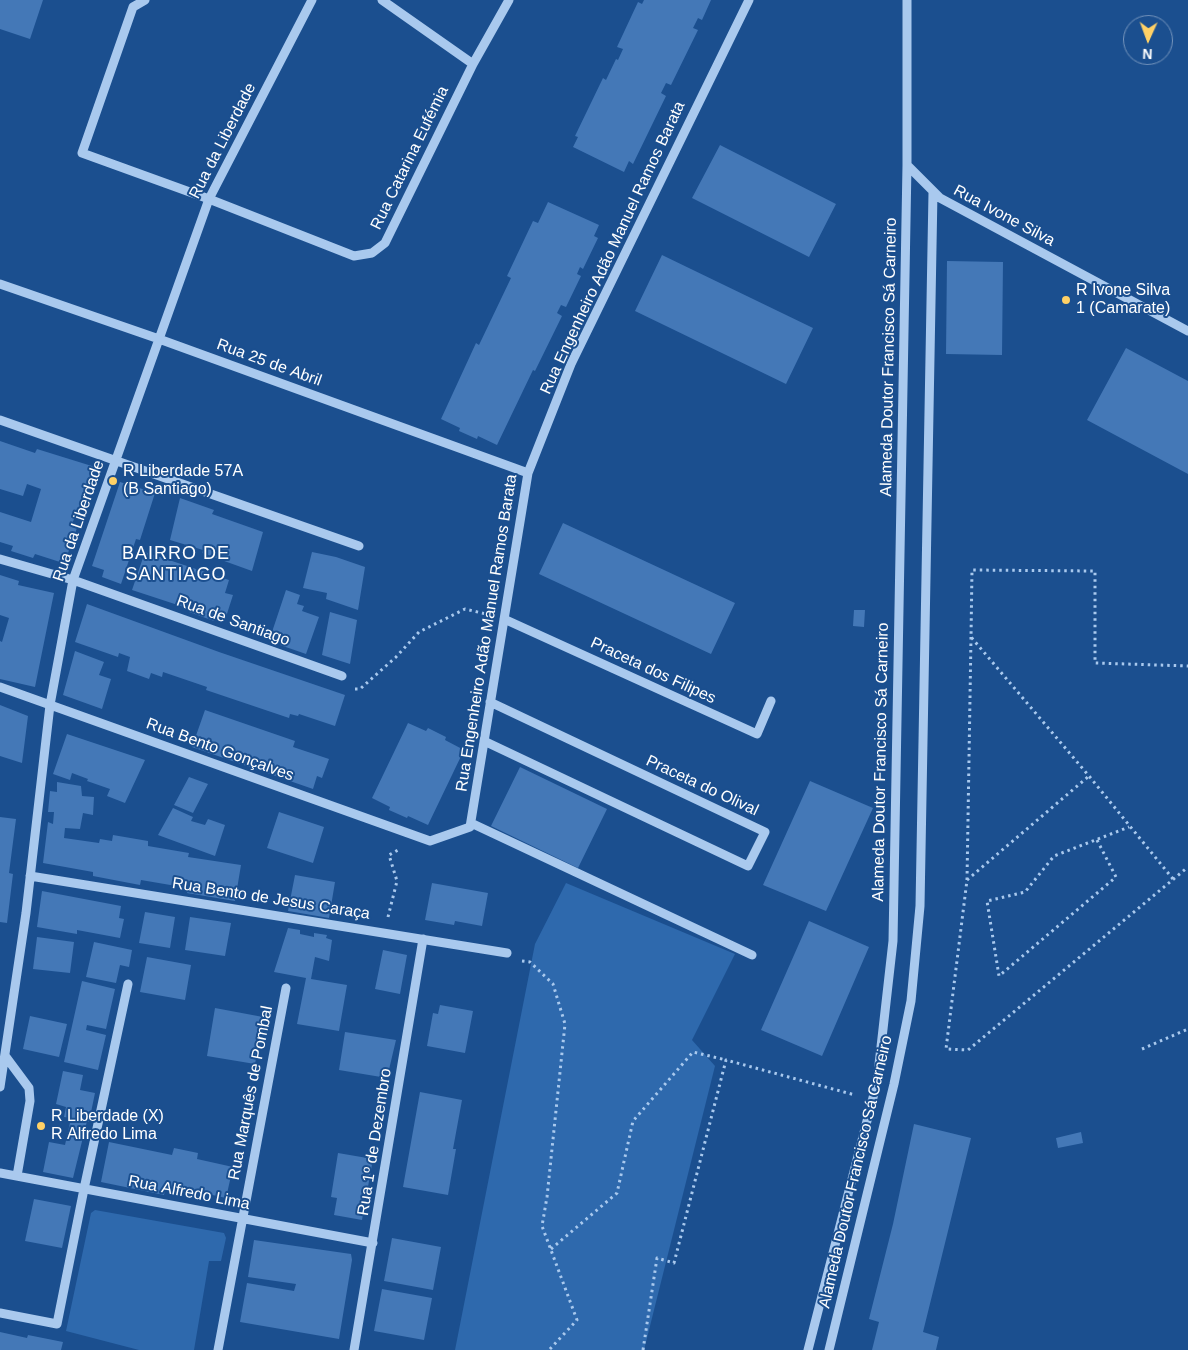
<!DOCTYPE html>
<meta charset="utf-8">
<style>
body{margin:0}
#map{position:relative;width:1188px;height:1350px;overflow:hidden;background:#1b4f8f;font-family:Arial,sans-serif}
canvas{display:block}
.north{position:absolute;left:1123px;top:15px;width:50px;height:50px;box-sizing:border-box;background:#1b4f8f;border:1px solid #7695bc;border-radius:50%;rotate:182deg;font-size:14px;font-weight:700;line-height:20px;text-align:center;color:#fff}
.north::after{content:'';display:block;margin:auto;width:18px;height:22px;background:#ffd166;clip-path:polygon(50% 0,100% 100%,50% 72%,0 100%)}
</style>
<div id="map">
<canvas width="1188" height="1350"></canvas>
<div class="north">N</div>
</div>
<script>
const c = document.querySelector('canvas').getContext('2d');
c.lineJoin = 'round';
function fill(path, color) { c.fillStyle = color; c.fill(path, 'evenodd'); }
function trace(path, color, width, dash) { c.strokeStyle = color; c.lineWidth = width; c.lineCap = dash ? 'butt' : 'round'; c.setLineDash(dash || []); c.stroke(path); }
function drawText(font, color, halo, rows, align = 'center') {
  c.font = font + ' Arial,sans-serif'; c.lineWidth = 4; c.setLineDash([]); c.textBaseline = 'middle'; c.strokeStyle = halo; c.fillStyle = color; for (const [text, x, y, turn = 0] of rows) {
    c.save(); c.translate(x, y); c.rotate((+turn || 0) * Math.PI / 180); c.textAlign = isNaN(turn) ? turn : align; if (halo) c.strokeText(text, 0, 0); c.fillText(text, 0, 0); c.restore();
  }
}
fill(new Path2D(`
 M566,883l169,71 -43,86 23,26 -71,284h-189l80,-406z
 M95,1210l129,23 2,5 -5,23h-12l-15,89h-55l-73,-19 25,-118z`), '#2e69ad');
fill(new Path2D(`
 M0,0h43l-13,39 -30,-10z
 M644,0h67l-9,20 -4,-2 -5,10 5,2 -27,55 -5,-2 -5,10 5,3 -33,68 -4,-3 -5,11 -51,-25 5,-10 -3,-1 28,-58 3,2 10,-21 2,1 5,-11 -6,-2 21,-45 4,2z
 M720,145l116,59 -27,53 -117,-59z
 M548,202l51,23 -5,11 4,2 -15,31 -3,-2 -3,7 4,2 -15,31 -5,-2 -4,8 5,3 -27,55 -2,-1 -36,75 -19,-9 -1,3 -18,-8 1,-3 -19,-9 35,-76 3,2 32,-67 -4,-2 26,-55 5,2z
 M662,255l151,73 -27,56 -151,-73z
 M947,261l56,1 -1,93 -56,-1z
 M1126,348l62,33v93l-101,-54z
 M0,441l35,12 2,-4 58,18 -16,50 -4,-1 -4,11 6,1 -9,25 -4,-1 -4,10 -25,-8 -2,4 -22,-7 2,-5 -13,-4v-30l31,10 10,-33 -14,-5 -4,12 -23,-7z
 M120,482l35,11 -15,47 -4,-1 -15,45 -19,-7 2,-7 -12,-4z
 M180,498l34,12 -2,4 51,18 -11,39 -50,-18 1,-3 -33,-10z
 M563,523l172,80 -24,51 -172,-80z
 M145,552l84,28 -4,13 8,2 -8,25 -9,-3 -2,4 -25,-9 1,-3 -58,-19z
 M312,552l24,5 29,10 -7,43 -32,-11 1,-6 -24,-5z
 M0,575l19,6 -1,4 36,8 -19,94 -35,-8v-38l2,1 7,-24 -9,-3z
 M286,590l14,5 -3,9 7,2 -2,5 17,6 -13,37 -26,-9 2,-3 -12,-4z
 M87,604l132,48 126,43 -10,31 -36,-12 -1,2 -8,-2 -1,4 -83,-28 1,-3 -44,-15 -1,5 -11,-4 -2,6 -22,-8 3,-14 -11,-4 -1,4 -43,-15z
 M854,610h11l-1,17 -11,-1z
 M330,612l27,8 -7,44 -28,-9z
 M75,651l29,11 -5,13 12,4 -9,30 -39,-14z
 M0,705l28,11 -6,47 -22,-7z
 M205,710l90,31 -2,6 36,12 -7,19 -5,-2 -4,13 -121,-42z
 M408,723l18,8 2,-3 18,9 -1,3 19,10 -36,75 -20,-9 -1,2 -18,-8 1,-3 -18,-9z
 M67,734l78,26 -20,43 -18,-7 3,-7 -23,-8 1,-2 -16,-6 -2,7 -17,-6z
 M520,767l87,42 -29,59 -87,-42z
 M189,777l19,7 -15,29 -19,-8z
 M810,781l63,27 -47,103 -63,-26z
 M57,782l24,4 1,10 12,1 -1,18 -10,-2 -3,16 -15,-1 -1,10 35,5 1,-4 12,2 1,-6 35,6v5l41,7 -1,4 53,8 -6,36 -48,-8 1,-5 -47,-8 -1,5 -47,-9v-4l-50,-9 5,-41 5,2 1,-12h-6l2,-21 7,1z
 M173,808l20,9 -2,4 14,4 3,-6 17,6 -10,31 -57,-21z
 M279,812l45,15 -11,36 -46,-15z
 M0,817l16,2 -7,54 4,1 -6,49 -7,-1z
 M295,875l40,7 -6,36 -41,-7z
 M432,883l56,10 -6,33 -27,-5 -1,4 -29,-5z
 M42,891l79,15 -2,12 5,1 -4,19 -43,-8v4l-40,-7z
 M145,912l30,5 -5,31 -31,-5z
 M190,917l41,6 -6,33 -40,-6z
 M809,921l60,26 -47,109 -61,-26z
 M288,928l12,2v4l14,3v-4l13,2 -1,3 6,2 -3,21 -14,-4 -4,22 36,6 -8,46 -42,-7 9,-46 -32,-6z
 M37,937l37,5 -4,31 -37,-4z
 M94,942l38,8 -3,17 -9,-2 -4,18 -30,-6z
 M383,950l24,5 -7,39 -25,-5z
 M147,957l44,8 -6,35 -45,-8z
 M82,981l33,8 -9,40 -19,-4 -1,5 20,5 -8,35 -34,-8z
 M440,1005l33,6 -8,42 -38,-7 6,-33 5,1z
 M215,1008l48,9 -8,47 -48,-8z
 M30,1016l37,8 -8,33 -36,-8z
 M345,1032l51,8 -9,38 -48,-8z
 M63,1071l20,4 -3,15 15,3 -6,29 -2,-1 -14,57 -30,-6 6,-30 16,3 6,-27 -7,-1 2,-10 -10,-3z
 M420,1092l42,8 -9,49h3l-8,46 -45,-8z
 M914,1124l57,14 -48,194 16,5 -3,13h-64l7,-28 -10,-3 24,-95z
 M1081,1132l2,11 -25,5 -2,-10z
 M109,1142l63,13 2,-7 24,5 -1,6 36,8 -7,31 -36,-8 -1,4 -24,-5 -1,6 -63,-13z
 M338,1153l35,6 -11,61 -28,-5 3,-17 -6,-1z
 M34,1199l37,7 -9,42 -37,-7z
 M392,1238l49,9 -8,43 -49,-9z
 M254,1240l97,14 1,6 -13,79 -99,-17 7,-39 47,8 2,-7 -48,-7z
 M382,1289l50,9 -8,42 -50,-9z
 M0,1332l27,6 1,-3 35,7 -2,8h-61z`), '#4478b7');
trace(new Path2D(`
 M971,637l-4,243 -21,169 22,1 220,-183
 M355,689h5l36,-32 23,-25 46,-23 21,5
 M1097,840l19,37 -117,99 -12,-75 38,-9 29,-36 75,-29
 M1173,879l-84,-103 -118,-139 1,-67 123,1v92l93,3
 M967,880l122,-104
 M388,917l9,-36 -8,-26 11,-6
 M522,961l8,1 23,22 12,40 -18,173 -5,29 35,94 -28,30
 M1142,1049l46,-20
 M551,1249l66,-56 16,-72 60,-69 33,8
 M643,1350l14,-92 17,5 52,-203 129,35`), '#a9c9ee', 3, [2.5, 4]);
trace(new Path2D(`
 M145,0l-12,7 -51,146 127,46 145,57 18,-3 13,-10 88,-179 36,-64
 M382,0l91,64
 M907,0v165l33,33 248,133
 M0,284l159,55 369,134
 M0,420l359,126
 M0,559l73,21 269,96
 M504,619l253,115 14,-33
 M0,687l430,154 40,-14 58,-354 43,-109 178,-364
 M484,741l264,125 17,-34 -275,-130
 M471,823l281,132
 M30,876l477,77
 M6,1057l23,31 1,13 -13,75
 M0,1087l26,-174 24,-208 23,-125 136,-381 103,-199
 M0,1173l373,70
 M0,1313l57,11 27,-135 44,-205
 M218,1350l68,-362
 M354,1350l69,-411
 M808,1350l69,-268 16,-141 14,-776
 M829,1350l65,-266 17,-83 9,-95 13,-714`), '#a9c9ee', 9);
for (const [x, y, r, color] of [
 [1066,300,5,"#ffd166"],
 [113,481,5,"#ffd166"],
 [41,1126,5,"#ffd166"]
]) { const dot = new Path2D(); dot.arc(x, y, r, 0, 2 * Math.PI); c.fillStyle = color; c.fill(dot); trace(dot, '#1b4f8f', 2); }
drawText('16px', '#fff', '#1b4f8f', [
 ["Rua da Liberdade",223,141,-63],
 ["Rua Catarina Eufémia",410,158,-64],
 ["Rua Ivone Silva",1004,216,28],
 ["Rua Engenheiro Adão Manuel Ramos Barata",613,248,-65],
 ["Alameda Doutor Francisco Sá Carneiro",889,357,-89],
 ["Rua 25 de Abril",269,363,20],
 ["Rua da Liberdade",79,521,-71],
 ["Rua de Santiago",233,621,20],
 ["Rua Engenheiro Adão Manuel Ramos Barata",487,633,-81],
 ["Praceta dos Filipes",653,671,25],
 ["Rua Bento Gonçalves",220,750,20],
 ["Alameda Doutor Francisco Sá Carneiro",881,762,-89],
 ["Praceta do Olival",702,786,25],
 ["Rua Bento de Jesus Caraça",271,899,9],
 ["Rua Marquês de Pombal",251,1093,-79],
 ["Rua 1º de Dezembro",375,1142,-81],
 ["Alameda Doutor Francisco Sá Carneiro",856,1172,-77],
 ["Rua Alfredo Lima",189,1193,11]
]);
drawText('16px', '#fff', '#1b4f8f', [
 ["R Ivone Silva",1076,291],
 ["1 (Camarate)",1076,309],
 ["R Liberdade 57A",123,472],
 ["(B Santiago)",123,490],
 ["R Liberdade (X)",51,1117],
 ["R Alfredo Lima",51,1135]
], 'left');
c.letterSpacing = '1px';
drawText('18px', '#fff', '#1b4f8f', [
 ["BAIRRO DE",176,554],
 ["SANTIAGO",176,575]
]);
c.letterSpacing = '0px';
</script>
